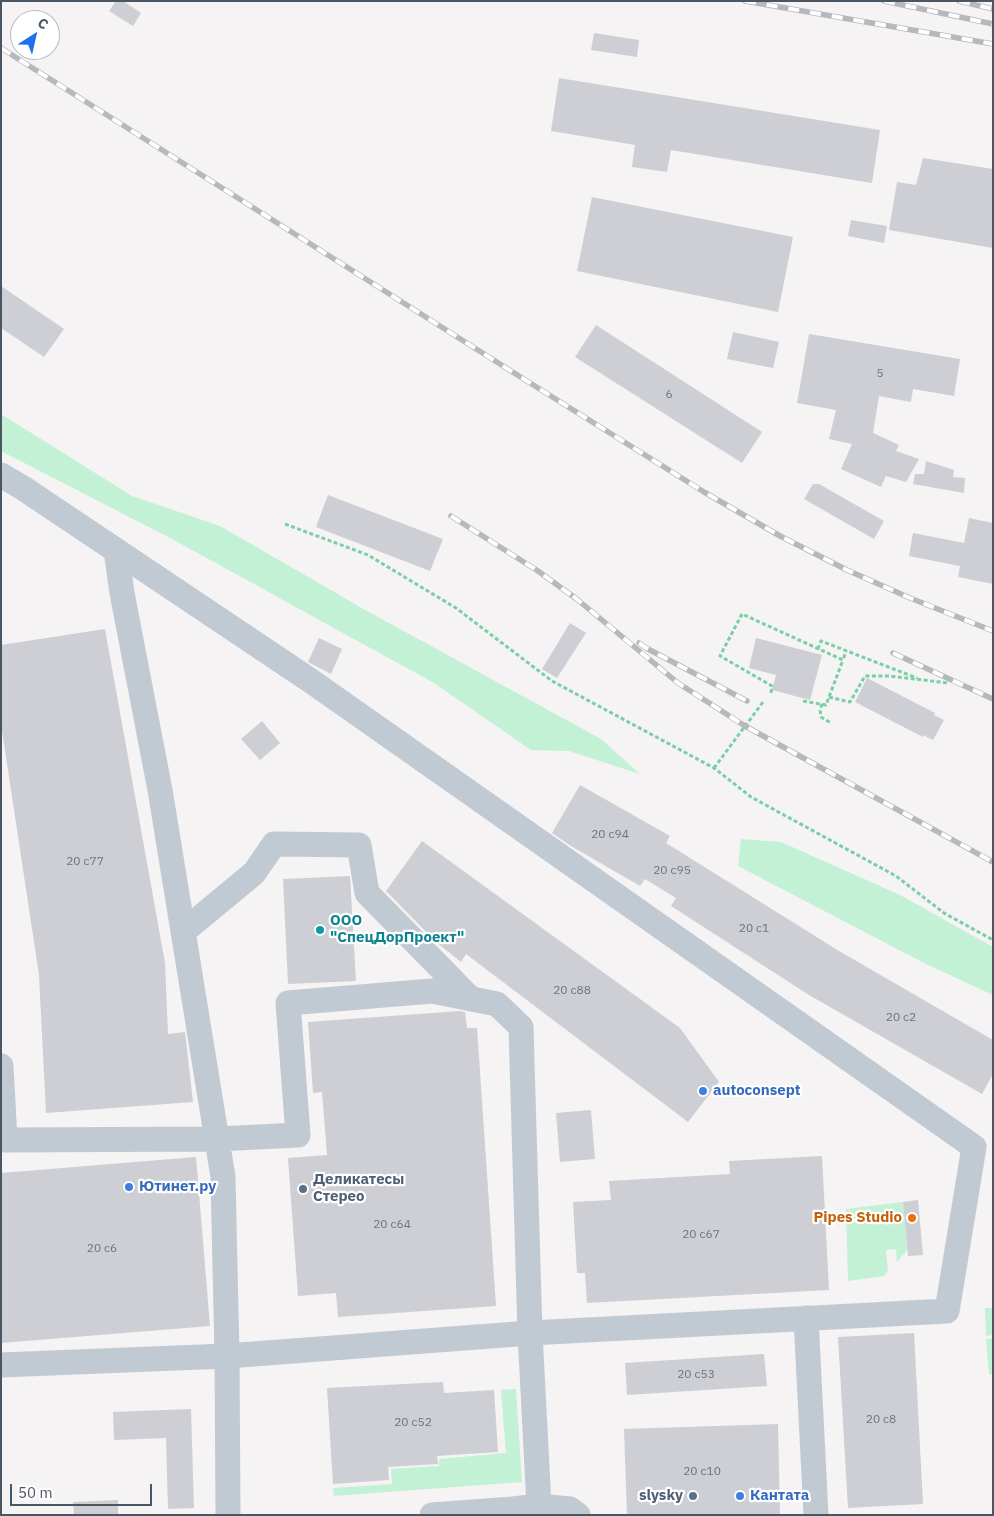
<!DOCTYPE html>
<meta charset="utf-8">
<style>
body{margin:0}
#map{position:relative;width:994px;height:1516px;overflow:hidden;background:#f5f3f3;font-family:"IBM Plex Sans",sans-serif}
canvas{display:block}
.frame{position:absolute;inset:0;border:2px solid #4a5661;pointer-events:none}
.north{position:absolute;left:10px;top:10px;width:50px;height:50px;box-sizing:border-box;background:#fff;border:1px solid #b7bbc0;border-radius:50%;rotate:35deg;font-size:14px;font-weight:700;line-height:20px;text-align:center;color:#4a5661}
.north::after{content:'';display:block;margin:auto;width:18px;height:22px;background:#1a73e8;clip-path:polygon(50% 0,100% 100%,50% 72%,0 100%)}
.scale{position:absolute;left:10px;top:1484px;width:142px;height:22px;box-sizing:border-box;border:2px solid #4a5661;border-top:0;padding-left:6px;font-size:15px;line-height:18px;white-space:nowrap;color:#4a5661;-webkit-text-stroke:4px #fff;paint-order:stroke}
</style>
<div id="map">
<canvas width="994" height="1516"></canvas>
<div class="frame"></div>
<div class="north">С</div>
<div class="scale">50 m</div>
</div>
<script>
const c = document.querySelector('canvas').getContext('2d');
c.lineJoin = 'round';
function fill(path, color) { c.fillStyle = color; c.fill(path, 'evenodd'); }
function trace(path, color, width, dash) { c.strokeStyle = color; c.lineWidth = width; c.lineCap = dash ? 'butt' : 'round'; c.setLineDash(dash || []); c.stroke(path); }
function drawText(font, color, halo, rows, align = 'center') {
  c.font = font + ' "IBM Plex Sans",sans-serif'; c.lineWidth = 4.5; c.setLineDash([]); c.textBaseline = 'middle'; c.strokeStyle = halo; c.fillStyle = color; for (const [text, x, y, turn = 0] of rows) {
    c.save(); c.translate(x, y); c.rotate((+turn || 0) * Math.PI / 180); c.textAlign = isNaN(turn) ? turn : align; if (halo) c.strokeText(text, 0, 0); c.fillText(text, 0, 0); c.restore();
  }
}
fill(new Path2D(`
 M1,414l131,82 88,30 147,85 234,128 39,35 -71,-23 -38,-1 -97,-67 -260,-143 -173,-89z
 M741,839l40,3 119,53 93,52v48l-67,-31 -188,-98z
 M903,1202l4,48 -10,12 -1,-13 -10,1 2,21 -4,5 -36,5 -2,-72z
 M985,1308h8v27l-7,1z
 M993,1338v36h-4l-3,-35z
 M516,1389l6,93 -188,14 -1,-8 59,-4 -1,-15 48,-3v-7l67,-6 -5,-63z`), '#c3f1d5');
fill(new Path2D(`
 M116,1h7l18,12 -8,13 -24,-15z
 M594,33l45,7 -2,17 -46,-7z
 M559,78l321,52 -8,53 -201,-33 -4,22 -35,-5 3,-22 -84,-14z
 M923,158l70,11v79l-104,-18 8,-48 19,3z
 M592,197l201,40 -15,75 -201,-41z
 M851,220l36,6 -3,17 -36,-7z
 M1,286l63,43 -20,28 -43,-29z
 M596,325l166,107 -20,31 -167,-106z
 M733,332l46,10 -6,26 -46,-9z
 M809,334l151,25 -6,37 -41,-7 -2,13 -32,-6 -6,37 26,12 -3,6 23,8 -13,23 -20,-6 -5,11 -40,-18 11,-25 -23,-5 7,-29 -39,-7z
 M926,461l28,9 -1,7 12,1 -1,15 -51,-9 2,-10h9z
 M813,484h6l65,37 -10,18 -70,-40z
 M328,495l115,44 -13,32 -114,-44z
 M969,518l24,5v61l-35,-7 2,-11 -51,-10 4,-23 51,10z
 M570,623l16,10 -29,45 -15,-9z
 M105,629l60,334 3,71 17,-2 8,70 -147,11 -7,-138 -38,-251v-79z
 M319,638l23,11 -11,25 -23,-12z
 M756,638l66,17 -12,45 -38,-10 4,-15 -27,-7z
 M867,678l68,35 -1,2 10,5 -11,20 -10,-5v2l-68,-35z
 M262,721l18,22 -20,17 -19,-21z
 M580,785l90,51 -4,7 173,108 154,89v34l-11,20 -173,-99 -138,-89 5,-8 -31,-19 -5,7 -69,-40 -19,-13z
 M422,841l258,187 39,54 -31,40 -222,-168 -5,8 -25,-20 -50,-51z
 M350,876l6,105 -68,3 -5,-105z
 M460,1011l5,1 2,16h10l19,278 -158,11 -2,-24 -38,3 -10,-138 39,-3 -5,-63 -9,1 -5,-71z
 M591,1110l4,49 -35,3 -4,-49z
 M822,1156l7,134 -242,13 -2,-30h-8l-4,-71 38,-2 -2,-19 121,-7 -1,-13z
 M196,1157l14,169 -209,17v-170z
 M918,1200l5,55 -15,1 -5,-54z
 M914,1333l9,171 -75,4 -10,-171z
 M764,1354l3,32 -140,9 -2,-32z
 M443,1382l1,11 50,-3 4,62 -61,4 1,8 -50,3 1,13 -56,4 -6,-96z
 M191,1409l3,99 -26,1 -2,-71 -52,2 -1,-28z
 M778,1424l2,91h-153l-3,-86z
 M118,1500v15h-44l-1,-13z`), '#cdcfd5');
trace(new Path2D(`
 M285,524l83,31 88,53 96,73 162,87 37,29 145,79 48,37 49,27
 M818,649l3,-8 96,37
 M771,693l1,-7 -52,-30 22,-42 101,46 3,-9
 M829,697l21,5 15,-26h24l59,7
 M803,701l23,4 17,-45
 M822,704l-2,6 1,7 10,6
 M714,768l49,-66`), '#7ad0a6', 3, [4, 2.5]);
trace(new Path2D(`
 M1,475l22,13 288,193 663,466 -27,164 -417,22 -303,23 -4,-179 -63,-387 -38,-197 -6,-43
 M184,931l70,-58 20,-29 85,1 8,48 104,106
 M1,1066l4,74 212,-1 81,-4 -10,-132 144,-12 65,13 24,23 9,306 9,173 -26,3v6
 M806,1318l10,197
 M1,1365l226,-9 1,159
 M539,1506l31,3 8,6
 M432,1515l81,-6`), '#c1cad2', 25);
const rail = new Path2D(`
 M745,1l248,43
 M884,1l109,23
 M959,1l34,8
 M1,48l510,323 193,121 76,44 67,34 63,28 83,33
 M451,516l87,55 40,29
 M573,596l105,87 67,43 248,136
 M639,643l9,6 99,52
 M893,653l100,46`);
trace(rail, '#b5b8bd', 5.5);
trace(rail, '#fff', 4, [11]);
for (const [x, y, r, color] of [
 [320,930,5,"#0f9aa8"],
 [703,1091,5,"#3f7fe0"],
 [129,1187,5,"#3f7fe0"],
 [303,1189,5,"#5c6f8a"],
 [912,1218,5,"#e8710a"],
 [693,1496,5,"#5c6f8a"],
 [740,1496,5,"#3f7fe0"]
]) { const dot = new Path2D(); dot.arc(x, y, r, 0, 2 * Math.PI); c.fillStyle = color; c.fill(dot); trace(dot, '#fff', 2); }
drawText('12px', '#6b747e', null, [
 ["5",880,374],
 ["6",669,395],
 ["20 с94",610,835],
 ["20 с77",85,862],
 ["20 с95",672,871],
 ["20 с1",754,929],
 ["20 с88",572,991],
 ["20 с2",901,1018],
 ["20 с64",392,1225],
 ["20 с67",701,1235],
 ["20 с6",102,1249],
 ["20 с53",696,1375],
 ["20 с8",881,1420],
 ["20 с52",413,1423],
 ["20 с10",702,1472]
]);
drawText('bold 15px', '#0d838f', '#fff', [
 ["ООО",330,921],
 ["\"СпецДорПроект\"",330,938]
], 'left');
drawText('bold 15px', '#366cbe', '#fff', [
 ["autoconsept",713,1091],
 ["Ютинет.ру",139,1187],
 ["Кантата",750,1496]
], 'left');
drawText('bold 15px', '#4e5e75', '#fff', [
 ["Деликатесы",313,1180],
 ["Стерео",313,1197],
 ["slysky",683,1496,"right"]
], 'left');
drawText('bold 15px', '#c56008', '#fff', [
 ["Pipes Studio",902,1218]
], 'right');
</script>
